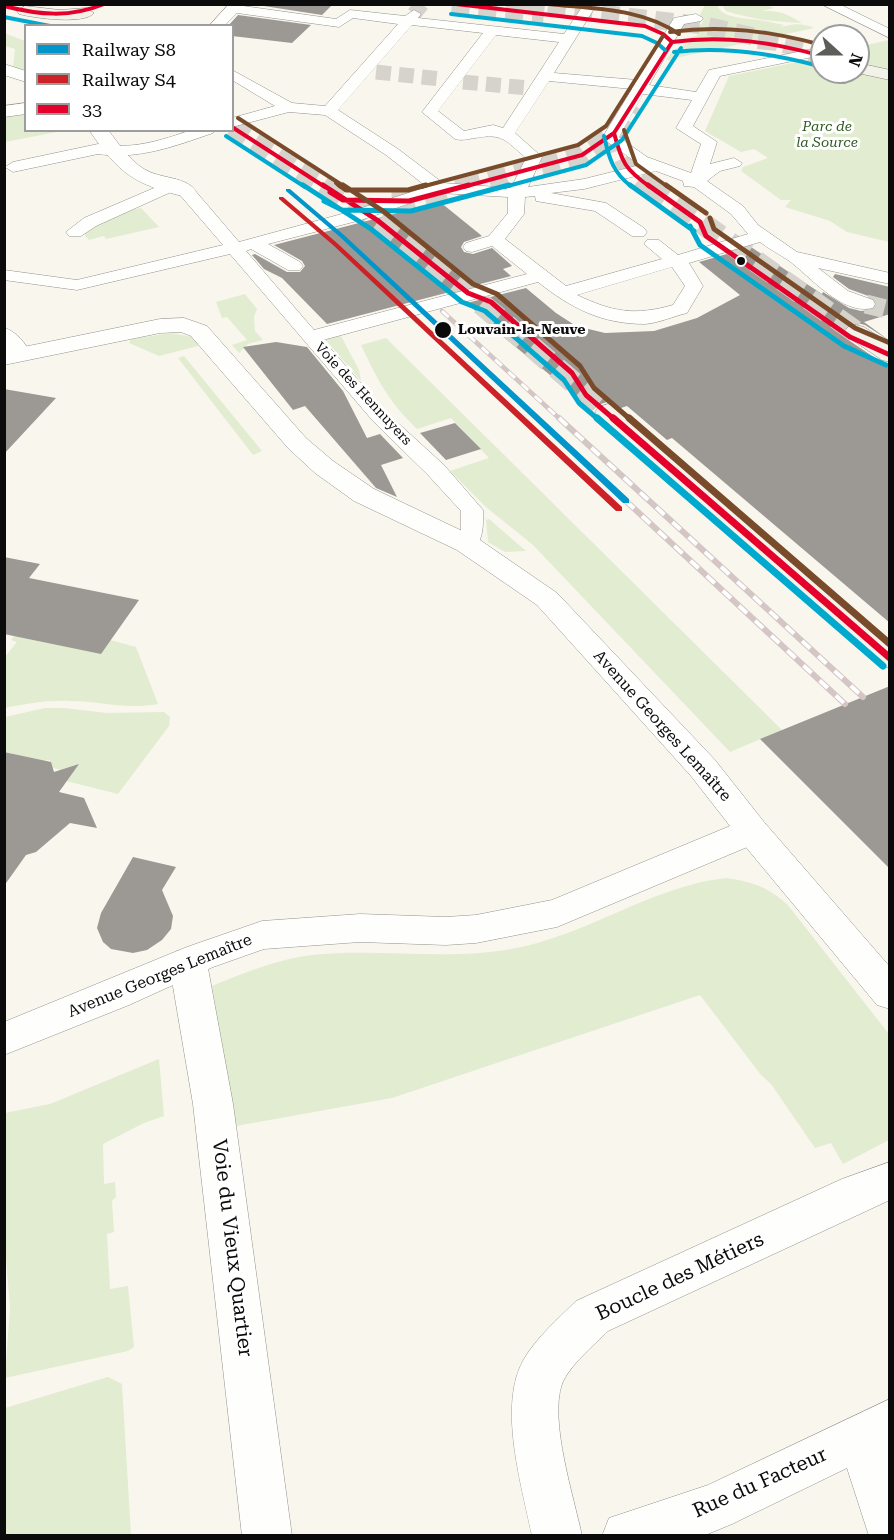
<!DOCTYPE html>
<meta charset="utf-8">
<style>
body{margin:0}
#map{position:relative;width:894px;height:1540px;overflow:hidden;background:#f9f6ee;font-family:"Roboto Serif",serif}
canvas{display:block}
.frame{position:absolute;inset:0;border:6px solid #0b0b0b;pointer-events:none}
.legend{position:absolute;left:24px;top:24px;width:210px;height:108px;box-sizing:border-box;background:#fff;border:2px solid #9d9d9d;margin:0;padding:8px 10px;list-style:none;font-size:18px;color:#0b0b0b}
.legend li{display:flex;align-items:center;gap:12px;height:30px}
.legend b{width:30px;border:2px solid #9d9d9d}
.north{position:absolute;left:810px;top:24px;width:60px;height:60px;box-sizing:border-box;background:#fff;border:2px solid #9d9d9d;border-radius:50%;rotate:111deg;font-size:16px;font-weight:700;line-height:24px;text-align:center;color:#0b0b0b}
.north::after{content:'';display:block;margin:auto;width:21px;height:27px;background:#5e5d5a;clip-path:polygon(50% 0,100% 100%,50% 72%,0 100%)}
</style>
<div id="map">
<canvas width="894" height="1540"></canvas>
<div class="frame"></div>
<ul class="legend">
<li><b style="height:8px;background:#0096cb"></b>Railway S8</li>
<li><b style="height:8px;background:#cb2127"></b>Railway S4</li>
<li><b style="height:8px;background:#e4002b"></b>33</li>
</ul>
<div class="north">N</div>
</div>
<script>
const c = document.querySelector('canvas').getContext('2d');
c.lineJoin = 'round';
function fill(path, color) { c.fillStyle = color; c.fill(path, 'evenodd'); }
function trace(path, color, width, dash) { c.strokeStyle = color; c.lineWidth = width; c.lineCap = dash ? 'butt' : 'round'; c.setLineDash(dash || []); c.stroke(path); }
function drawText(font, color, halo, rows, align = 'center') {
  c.font = font + ' "Roboto Serif",serif'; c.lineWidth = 6; c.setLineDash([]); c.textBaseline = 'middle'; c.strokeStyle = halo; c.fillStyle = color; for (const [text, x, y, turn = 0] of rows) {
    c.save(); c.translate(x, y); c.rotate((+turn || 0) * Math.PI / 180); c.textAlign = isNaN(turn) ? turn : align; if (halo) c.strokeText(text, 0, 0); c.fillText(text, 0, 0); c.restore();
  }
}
fill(new Path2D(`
 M705,5h12c5,15 34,13 48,16 7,1 12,3 19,4l-4,3c11,-5 23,-5 34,0l-143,31 1,2 -6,-1 7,-10 23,-10 -7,-2 9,-3 -3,-8 7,-3 1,-6 6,-7 -7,8 -4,-1z
 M722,5h44l8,3 -12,3c21,-1 28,5 40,12 -26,-1 -52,-4 -76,-12z
 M4,33l21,8v34l-12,-7 2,-19 -10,-3z
 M889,40v32l-31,-8v-17z
 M812,59l10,3v10h36l31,8v162l-42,-10 -17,-11 -45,-14 6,-7h-10l-40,-29 2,-4 25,-9 -14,-9 -13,3 -36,-21 24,-55z
 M25,111l1,19 36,1 -57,11v-27z
 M141,208l18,19 -53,12 -2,-3 -15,4 -6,-7 39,-21z
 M245,294l12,15 -3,8 1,14 8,9 -15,4 -9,9 -7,-8 15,-5 -20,-23 -5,1 -6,-16z
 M171,333l22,4 9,8 -43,11 -30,-13 2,-4z
 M340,334l19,36 2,11 -37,-43z
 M386,338l396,392 -52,22 -197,-207 -47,-38 -36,-36 39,-13 -38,-40 -34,11c-29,-28 -39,-48 -56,-84z
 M184,356l78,95 -9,4 -75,-97z
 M489,519l37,32 -21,1 -17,-10 -2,-22z
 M14,636l96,4 26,7 22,57c-33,6 -58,-3 -89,-3 -22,-1 -43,3 -64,7l-1,-50 13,-16 -6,-2z
 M45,708h20l42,5 57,-1 6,5 -1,9 -51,68 -52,-13 -5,-11 -11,-3v-7l-10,1 -35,-9v-35z
 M726,878c27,4 40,8 61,26l102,130v106l-46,24 -12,-21 -16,5 -44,-64 -10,-9 -61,-80 -308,103 -156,28 -24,-140c32,-13 65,-27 100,-31 66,-7 133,6 199,-6 76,-13 140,-63 215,-71z
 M159,1059l5,57 -20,7 -41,21 1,40 11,-2 1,15 -4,4 2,31 -7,2 3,55 18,-3 6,61 -6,4 -123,27 5,-71 -6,-71 1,-123 45,-9z
 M108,1377l14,7 9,151h-126v-127z`), '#e2ecd0');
fill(new Path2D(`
 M251,4h82l-11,11z
 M238,15l73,10 -19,18 -60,-7v-10h-4z
 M440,202l42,34 -18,6 -3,5 3,5 9,2 19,-6 18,16 2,2 -9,3 8,7 -184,48 -45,-46 -18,-9 -12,-14 3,-1 32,18h13l5,-6 -3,-5 -28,-16z
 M751,247l71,47 1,-2 26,16 12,3 12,-1 4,-7 -3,-5 -25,-9 -16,-12 2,-3 55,13v27l-26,8 26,19 -25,-16 -8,-2 -10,2 -5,7 5,7 34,23 9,2v259l-218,-185 -5,2 -40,-34 -6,2 -14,-6 -9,3 -5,5 -92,-75 -34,-32 59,-15 30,25 20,13 29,7 49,-2 43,-13 43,-23 -41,-33z
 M276,342l31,5 36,44 24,47 13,-4 23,24 -22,7 16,32 -21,-9 -71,-82 -12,4 -50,-63z
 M4,389l52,9 -52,56z
 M455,423l26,26 -35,11 -26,-27z
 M4,557l36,7 -11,14 110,22 -38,54 -97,-20z
 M890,686v183l-130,-130z
 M4,752l47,10 3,10 25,-8 -20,28 25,6 13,30 -27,-5 -34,29 -10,3 -22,31z
 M133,857l43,10 -14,23 11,26 -2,13 -9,11 -15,10 -14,3 -22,-4 -8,-7 -6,-14 4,-15z`), '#9c9994');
trace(new Path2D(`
 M414,14l8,-10
 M376,72l65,7
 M463,82l66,6`), '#d5d3cc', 15, [15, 8]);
trace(new Path2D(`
 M866,304l24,6`), '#d5d3cc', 19, [19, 9]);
trace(new Path2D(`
 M452,4l92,10
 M521,4l186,22 71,16
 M758,40l20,2 44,14
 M232,127l93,60
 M614,133c8,30 11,36 36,54
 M463,187l119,-32 32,-22 18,-29`), '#d5d3cc', 18, [18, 9]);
trace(new Path2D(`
 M323,185c102,66 192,148 285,227
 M648,185l208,147
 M392,202l17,-1 60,-16`), '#d5d3cc', 22, [22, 11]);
const pedestrian = new Path2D(`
 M229,4l107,15 14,-9 55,6 9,-6 7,4 -3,4 146,16 20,-30h13l-43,69 83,7 37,-62 22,-4 7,4 -2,3 -17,3 -35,61 47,7 13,-22 113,-23v8l-102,21 -27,50 24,16 -7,22 24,-6 8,5 -2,3 -20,5 -13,10 36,25 15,19 39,27 93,21v11l-72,-16 30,23 25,9 2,4 -2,4c-31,8 -63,-32 -85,-48 -9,-6 -19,-11 -28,-18l-71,21 14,23 -16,27c-13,3 -28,10 -42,11 -44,0 -74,-16 -107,-42l-215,58 64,73 57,52 39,45c0,15 1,26 -8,39l-8,2 -8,-2 -3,-5 5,-13v-20l-33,-36 -55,-54 -143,-167 -153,36 -73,-10v-10l73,10 146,-35 -43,-50 -2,-4 2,-3 -84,38 -15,10h-12l-3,-4 18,-14 91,-39 6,2 2,3 -2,3h11l47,55 110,-30 78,-25 -41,-32 -61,-40 -36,-3 -57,15v-9l43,-12 -43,-26v-10l60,33 33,3 73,-82 -45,-6 -14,9 -102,-14 -13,13h-15zM412,25l71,8 -61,79 33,27c7,2 13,0 20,-1 28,-5 30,2 51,20l-15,30 -68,-5 -45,-34 -60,-39zM496,35l63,7 -56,86 -10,-3 -29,6 -26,-20zM549,81l83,8 -30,49 38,27 -56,14 -56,8 14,-30 -27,-24zM643,94l49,6 -16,28 25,16 -10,29 -44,-16 -28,-20zM656,171l27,10 1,5 10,1 37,27 17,20 -70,21 -19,-15h-12l-3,4 18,15 -96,27 -61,-47 19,-25 1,-17 10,-1 1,5 59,10 37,25h12l3,-4 -3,-4 -38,-25 -55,-10 33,-4zM440,193l68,4v16l-19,23 -23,7 -3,4 3,4 6,1 20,-6 35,28 -213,56 -68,-79 5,-2 37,21h12l3,-4 -3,-4 -32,-18 93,-24zM672,267l13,19 -12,19c-39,11 -60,7 -96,-10z
 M821,4h18l51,25v9z
 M191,130h24l-2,3c-38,13 -74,27 -115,21l-85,18 -8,-5 8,-5 85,-18c33,6 62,-3 93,-14z`);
const minor = new Path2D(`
 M4,64l22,7v11l-22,-7z
 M26,103v11l-22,3v-11z
 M89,130h19c11,14 21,30 36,39 15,10 42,7 52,22l-3,4 -7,2c-52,-13 -66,-22 -97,-67z
 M4,328c13,3 21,16 28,26l-4,5c-25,6 -24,-12 -24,-31z
 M752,818l12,4 126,145v42l-13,-4 -137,-165 -5,-9 5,-9z
 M188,948l13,4 6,11 26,141 59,432h-50l-49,-432 -24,-141 6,-11z
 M890,1162v38l-282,131c-14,14 -39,35 -46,53 -13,37 12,113 20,152h-50c-10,-50 -35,-131 -8,-177 13,-22 34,-40 52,-58l266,-122z
 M890,1399v137h-21l-22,-68 -115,56 -29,12h-101l7,-18 99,-33z`);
const tertiary = new Path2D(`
 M184,318l23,8 99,112 27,23 41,28 103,49 80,55 158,167 49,62 5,9 -5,9 -207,87 -81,16 -30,2 -86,-3 -96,7 -51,18 -84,38 -125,50v-33l183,-75 75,-26 98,-7 86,3 30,-2 76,-15 178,-74 -39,-50 -154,-171 -80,-55 -103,-49 -39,-28 -27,-25 -97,-112 -10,-4 -21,1 -156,32v-14l156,-32z`);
const secondary = new Path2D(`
 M25,6l35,4 26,-2 8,5c-10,12 -60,5 -75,1l-2,-3z
 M858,63l32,7v10l-37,-8h5z
 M856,325l8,2 26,17v18l-8,-2 -34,-23 -4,-5 4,-5z
 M608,404l9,3 273,234v27l-11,-3 -280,-248 -4,-5 4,-5z`);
trace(pedestrian, '#92918d', 1);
trace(minor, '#92918d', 1);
trace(tertiary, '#92918d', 1);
trace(secondary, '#898784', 1);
fill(pedestrian, '#fefefc');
fill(minor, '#fefefc');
fill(tertiary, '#fefefc');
fill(secondary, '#f3f2e9');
const railFar1 = new Path2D(`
 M442,311l119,109`);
const rail = new Path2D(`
 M559,418l304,279
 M626,501l219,203`);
trace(railFar1, '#d4c6c5', 4.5);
trace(rail, '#d4c6c5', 6);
trace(railFar1, '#fff', 3, [9]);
trace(rail, '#fff', 4, [11]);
trace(new Path2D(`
 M456,4l189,22 18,8 9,8
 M4,6c35,9 66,12 100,-2
 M672,42c52,-7 100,0 150,14
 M232,127l93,60
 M614,133c8,30 11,36 36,54
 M463,187l119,-32 32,-22 58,-91`), '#e4002b', 4);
trace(new Path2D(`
 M323,185l54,35 91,73 23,9 81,71 14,22 29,25
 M648,185l52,37
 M330,192l13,8 66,1 60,-16
 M700,222l6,14 144,101 40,18`), '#e4002b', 5);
trace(new Path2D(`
 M613,418l277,240`), '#e4002b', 7);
trace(new Path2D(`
 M451,14l191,22 15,7 8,7
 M4,17l46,9
 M674,52c50,-6 97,1 145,14
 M226,136l79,51
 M604,136c5,22 9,37 28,51
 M504,187l82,-22 36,-25 59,-92`), '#00a9ce', 4);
trace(new Path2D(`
 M303,185l68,44 91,73 23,9 79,69 15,23 20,17
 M630,185l64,46
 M324,201l18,9 69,1 98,-26
 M690,226l10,19 144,101 42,19`), '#00a9ce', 5);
trace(new Path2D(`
 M597,418l286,248`), '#00a9ce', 7);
trace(new Path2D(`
 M549,4c45,5 92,4 130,30
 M670,32c53,-7 101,-1 152,13
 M238,118l107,69
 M624,130l12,34 32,23
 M336,183l5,4
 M421,187l157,-42 28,-19 57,-90`), '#7a4b2a', 4);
trace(new Path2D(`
 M339,185l7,5h62l18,-5
 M343,185l40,26 90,73 24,10 83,72 14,22 37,32
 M666,185l40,28
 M710,218l4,11 141,99 35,15`), '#7a4b2a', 5);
trace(new Path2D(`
 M629,418l261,226`), '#7a4b2a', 7);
fill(new Path2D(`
 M286,189h4l54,46 285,264v4h-6l-283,-266 -54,-46z`), '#0096cb');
fill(new Path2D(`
 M279,197h4l54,46 285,264v4h-6l-283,-266 -54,-46z`), '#cb2127');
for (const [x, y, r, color] of [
 [741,261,5,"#0b0b0b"],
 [443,330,9,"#0b0b0b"]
]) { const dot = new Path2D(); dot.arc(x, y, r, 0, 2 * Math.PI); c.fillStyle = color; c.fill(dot); trace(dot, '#fff', 2); }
drawText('italic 14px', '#2f5b22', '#fff', [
 ["Parc de",827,127],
 ["la Source",827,143]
]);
drawText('bold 14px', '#0b0b0b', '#fff', [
 ["Louvain-la-Neuve",458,330]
], 'left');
drawText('14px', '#0b0b0b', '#fff', [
 ["Voie des Hennuyers",363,394,47]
]);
drawText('16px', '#0b0b0b', '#fff', [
 ["Avenue Georges Lemaître",662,726,48],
 ["Avenue Georges Lemaître",160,976,-22]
]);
drawText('20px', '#0b0b0b', '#fff', [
 ["Voie du Vieux Quartier",232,1248,83],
 ["Boucle des Métiers",680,1277,-25],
 ["Rue du Facteur",760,1483,-24]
]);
</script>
